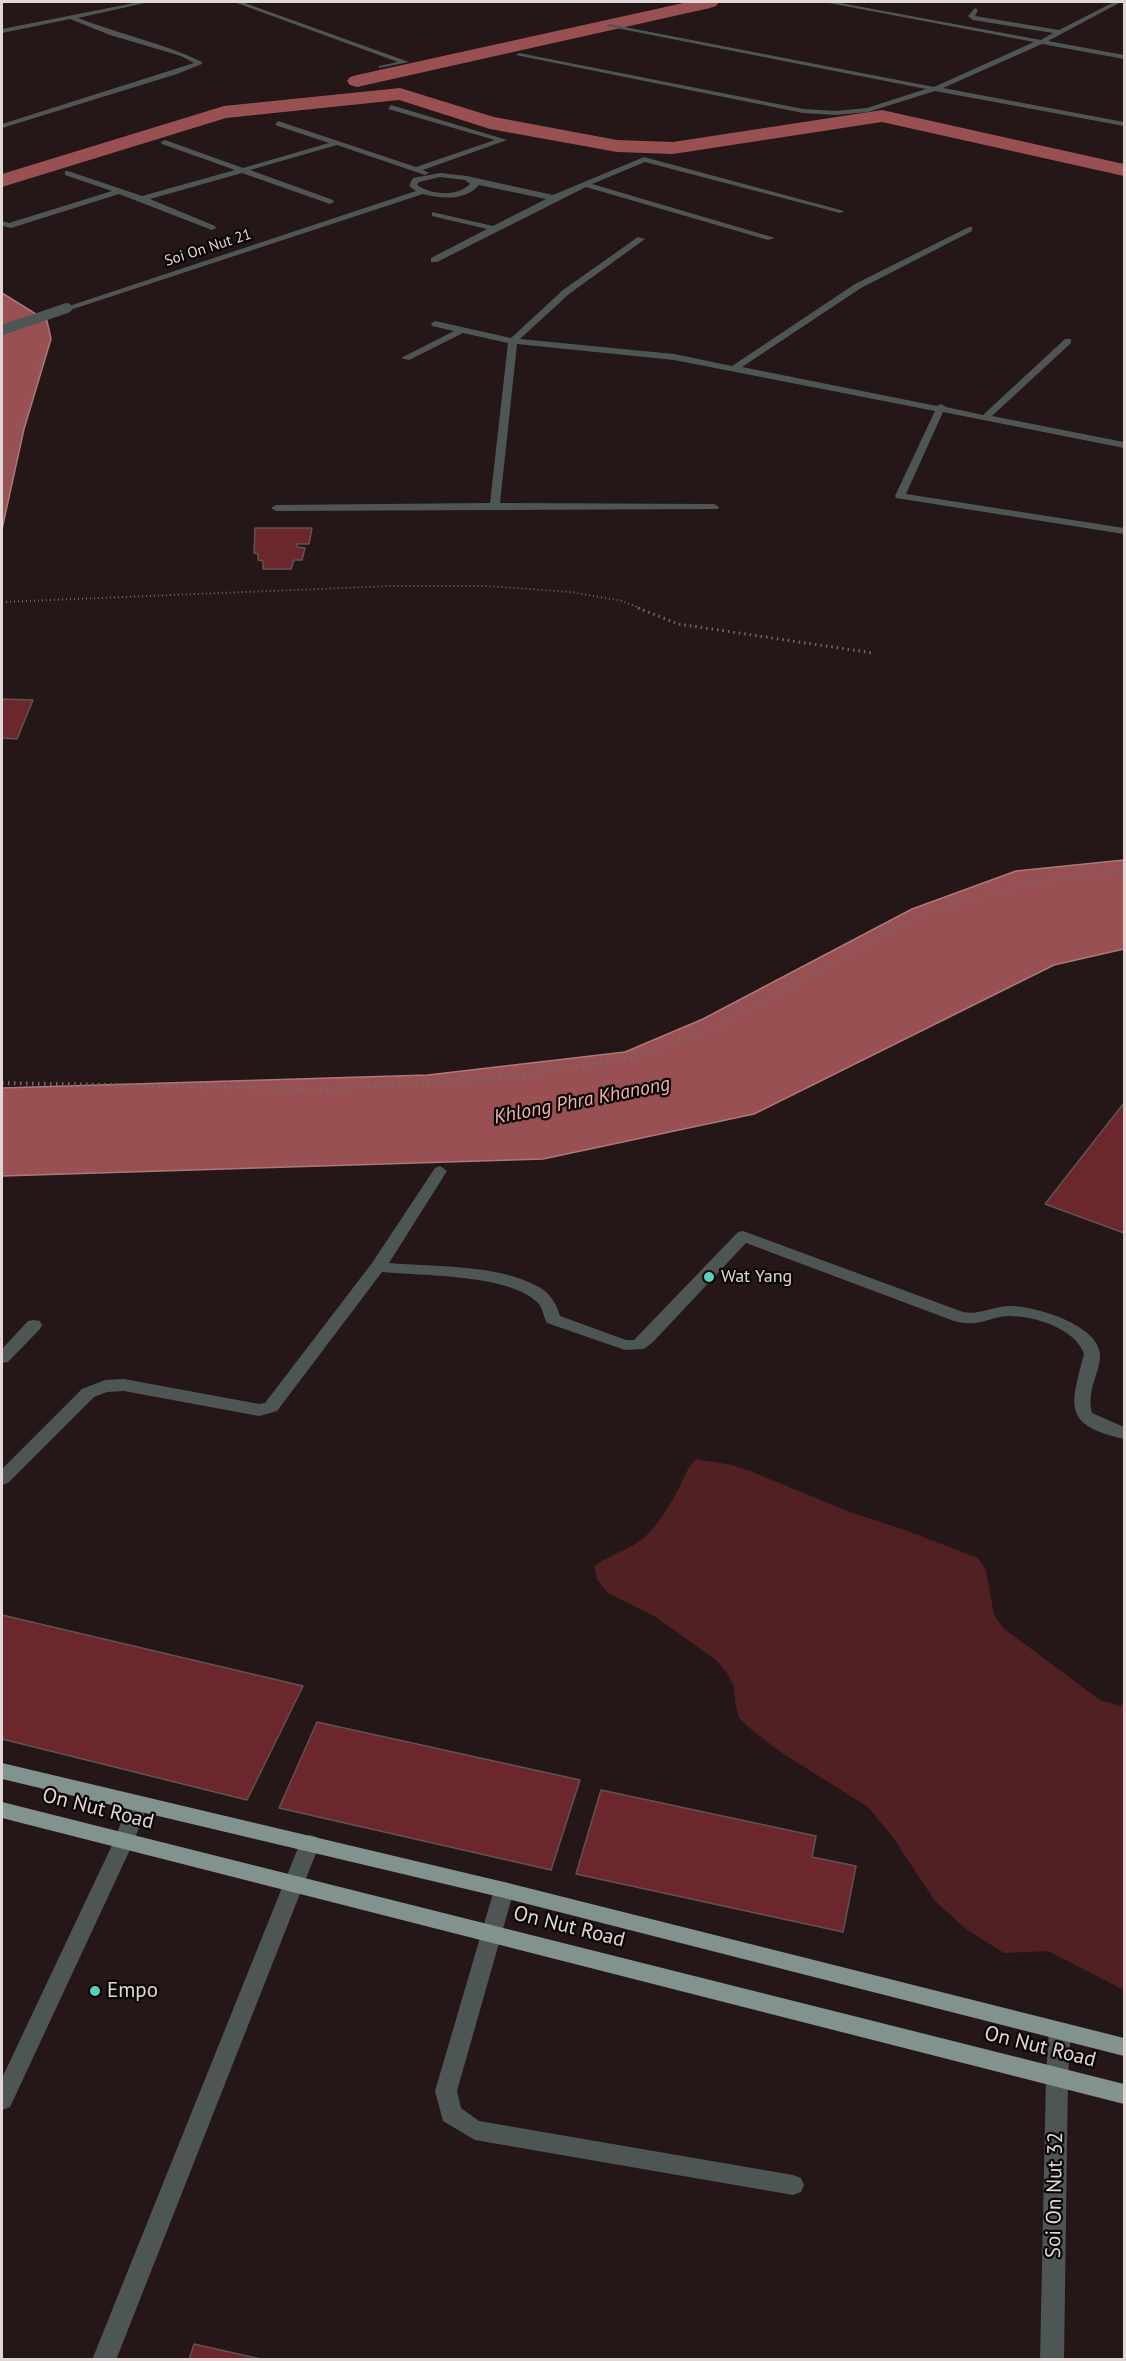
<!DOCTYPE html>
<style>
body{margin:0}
#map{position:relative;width:1126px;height:2361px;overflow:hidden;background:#251717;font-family:"PT Sans",sans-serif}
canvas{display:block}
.frame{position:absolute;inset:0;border:3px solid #e2d7d7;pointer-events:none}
</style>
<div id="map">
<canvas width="1126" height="2361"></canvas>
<div class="frame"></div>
</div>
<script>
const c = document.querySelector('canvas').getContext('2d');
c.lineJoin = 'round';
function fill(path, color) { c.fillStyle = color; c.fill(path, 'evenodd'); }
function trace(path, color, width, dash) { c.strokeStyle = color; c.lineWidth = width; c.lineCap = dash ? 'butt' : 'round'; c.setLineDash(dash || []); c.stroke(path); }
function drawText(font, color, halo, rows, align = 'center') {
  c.font = font + ' "PT Sans",sans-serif'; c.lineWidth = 4.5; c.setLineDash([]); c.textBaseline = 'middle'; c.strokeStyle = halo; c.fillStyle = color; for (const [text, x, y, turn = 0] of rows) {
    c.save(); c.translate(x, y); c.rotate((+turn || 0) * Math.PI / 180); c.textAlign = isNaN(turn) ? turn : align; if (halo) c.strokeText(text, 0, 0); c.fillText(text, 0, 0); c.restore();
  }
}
fill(new Path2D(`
 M696,1459l36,6 18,6 100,41 55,18 73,28 8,12 8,45 9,13 97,72 20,6 4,-3v287l-76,-39 -44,2 -38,-24 -31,-28 -43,-65 -24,-29 -86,-54 -30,-23 -13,-12 -4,-16 -1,-15 -7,-14 -11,-13 -62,-44 -46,-23 -10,-12 -4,-15c18,-13 40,-17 55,-33 10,-11 19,-25 26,-38 9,-14 9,-24 21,-36z`), '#512023');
const water = new Path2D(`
 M2,293l45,28 4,18 -27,90 -22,100z
 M1124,860v89l-70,16 -300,149 -211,45 -541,17v-88l426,-13 197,-23 78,-33 209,-110 104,-38z`);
fill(water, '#985052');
trace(water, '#ae787a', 1.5);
fill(new Path2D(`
 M688,2h31l-3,4 -6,2 -353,79 -7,-2 -3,-4 3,-4 7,-2z
 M400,88l94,29 123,23 56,2 209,-32 242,54v12l-242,-54 -209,32 -56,-2 -127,-23 -91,-29 -173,18 -224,69v-13l222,-68z`), '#985052');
const building = new Path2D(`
 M255,528h57l-3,16h-13l1,3 8,1 -3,12h-8l-3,9h-28v-8l-5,-1v-6l-4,-1z
 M2,699l31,1 -16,39 -15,-1z
 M1124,1103v130l-79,-29z
 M2,1615l301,71 -56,114 -245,-61z
 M317,1722l263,58 -29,90 -272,-62z
 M601,1790l215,46 -4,21 44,9 -13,66 -267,-58z
 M194,2344l71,16h-76z`);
fill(building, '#6b272c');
trace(building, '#635252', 1.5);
trace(new Path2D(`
 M2,509l18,-81 26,-85
 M2,602l390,-16h95l84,6 51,9 20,8`), '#766969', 2, [1, 3]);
trace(new Path2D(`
 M638,608l40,16 195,29
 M648,1052l68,-24 208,-115 110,-31 90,-12`), '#766969', 3, [1.5, 4]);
trace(new Path2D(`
 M2,1083l327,6 186,-13 118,-19 19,-7`), '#766969', 4, [1.5, 4.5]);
fill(new Path2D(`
 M440,1166l7,5 -58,92c46,4 108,1 150,24 11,6 17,16 21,29l66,24h8l104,-108 5,-1 220,81c17,3 28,-5 45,-6 24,-1 90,18 92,48 1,18 -14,35 -8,59l32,14v12c-61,-14 -54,-32 -40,-85 -9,-26 -50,-38 -75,-38 -23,1 -28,12 -55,5l-208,-78 -93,99 -9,7 -19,1 -78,-27c-4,-7 -4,-16 -10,-21 -29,-28 -115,-26 -155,-30l-105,139 -18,5 -135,-25 -17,1 -13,5 -86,86 -6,2v-16l80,-80 23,-9 19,-1 135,25 6,-1 107,-140 63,-95z
 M34,1320l6,1 2,4 -2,4 -32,33 -6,1v-14l26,-28z
 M504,1882l7,2 3,6 -57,201 4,17 18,13 314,54 8,3 3,7 -3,7 -8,3 -318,-55 -32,-19 -8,-30 59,-201 3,-6z`), '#4e5655');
fill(new Path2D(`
 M139,2h10l-71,16c41,16 85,25 124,44v2l-25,10 -175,54v-4l192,-61 -13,-7 -71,-21 -40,-16 -68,14v-4z
 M234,2h8l167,60 -30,6v-2l19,-4z
 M824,2h11l206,38 12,-7 -80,-13 -5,-4 7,-8 3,2 -3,6 84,14 55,-28h7l-73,39 76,14v4l-82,-15 -99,44 181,34v4l-189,-35 -67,21 -32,3 -33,-2 -287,-58 3,-2 284,56 33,2 31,-3 59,-19 -320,-63 3,-2 325,63 100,-45z
 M391,105l116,35 -84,30 6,3 -4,2 -88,-30 -87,25 83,30 1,2 -4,2 -88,-31 -92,26 65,27 1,2 -4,2 -93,-36 -108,34 -9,-2v-5l7,2 103,-32 -47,-16v-4h3l74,25 93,-26 -73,-26 -1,-2 4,-2 78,28 86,-25 -54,-18 3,-4 138,46 79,-27 -107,-31z
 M644,157l200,54 -4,2 -195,-51 -53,22 183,54 -7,2 -182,-53 -149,75h-6v-4l56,-29 -55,-13v-4l61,14 53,-27 -67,-14c-14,16 -37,14 -56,9l-353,116 -7,-2 353,-117 -7,-5 4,-8 27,-5 27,3 86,19zM440,177l25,3 5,4c-13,13 -38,11 -53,1l2,-3z
 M969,227h3v4l-111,57 -119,79 195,39 4,-2 5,3 37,8 82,-76h6v4l-79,73 132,26v6l-181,-36 -37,82 218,34v6l-228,-36 -1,-2 40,-85 -261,-51 -157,-16 -17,159 214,1 5,3 -1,2 -442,2 -5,-3 5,-3 214,-2 18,-160 -45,-10 -54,27 -8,-2 53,-27 -22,-5 -1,-2 4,-3 76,17 52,-48 75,-53 7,2 -76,55 -49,45 154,15 58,12 123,-82z
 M138,1796l7,2 3,6 -14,37 -124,266 -8,3v-32l112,-237 14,-37 3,-6z
 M310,1835l7,2 3,6 -204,517h-24l208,-517 3,-6z
 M1060,2022l7,2 4,7 -3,45 -4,284h-24l6,-284 3,-45 4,-7z`), '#4e5655');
fill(new Path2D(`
 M2,1763l502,119 620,156v18l-620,-158 -502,-119z
 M2,1802l1122,282v20l-1122,-286z`), '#82938f');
trace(new Path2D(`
 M2,330l65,-22`), '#4e5655', 10);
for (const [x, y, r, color] of [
 [709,1277,6,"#5acebd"],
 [95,1991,6,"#5acebd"]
]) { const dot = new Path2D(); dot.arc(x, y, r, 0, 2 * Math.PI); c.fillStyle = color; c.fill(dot); trace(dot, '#0a0505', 2); }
drawText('15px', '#e2d7d7', '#0a0505', [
 ["Soi On Nut 21",208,248,-18]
]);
drawText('18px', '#e2d7d7', '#0a0505', [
 ["Wat Yang",721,1277]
], 'left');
drawText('italic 20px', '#f2b2b2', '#0a0505', [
 ["Khlong Phra Khanong",582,1101,-11]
]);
drawText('21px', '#e2d7d7', '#0a0505', [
 ["On Nut Road",98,1809,14],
 ["On Nut Road",569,1927,14],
 ["On Nut Road",1040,2047,14],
 ["Soi On Nut 32",1055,2195,-89]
]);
drawText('21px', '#e2d7d7', '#0a0505', [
 ["Empo",107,1991]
], 'left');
</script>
